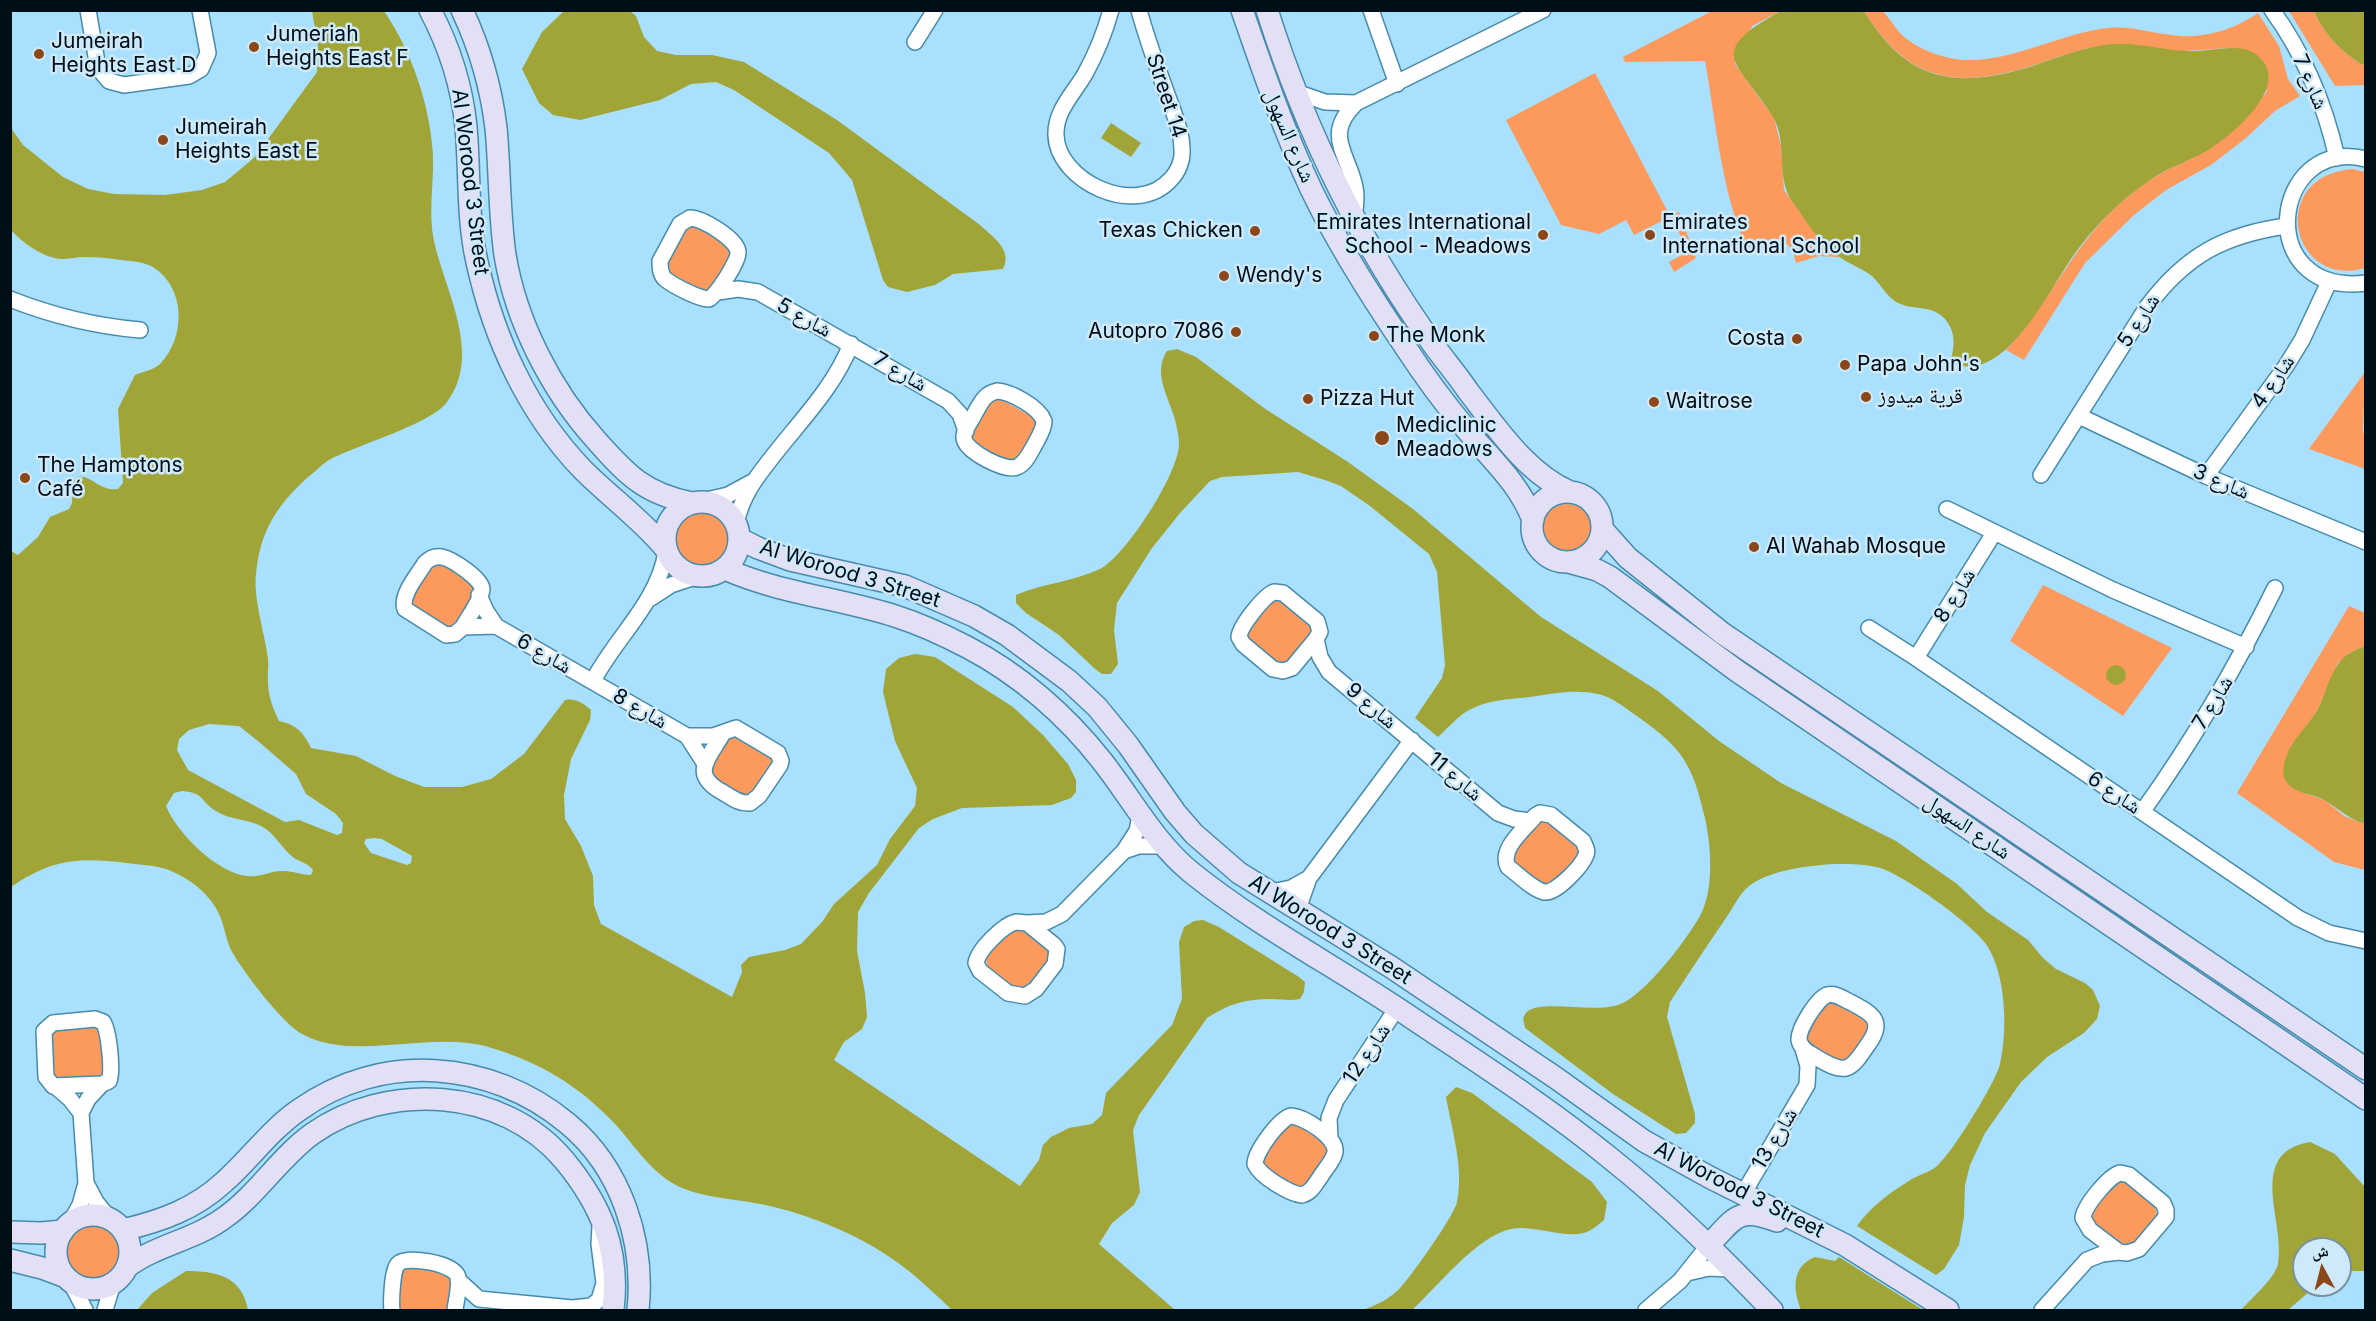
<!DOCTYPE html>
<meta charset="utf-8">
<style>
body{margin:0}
#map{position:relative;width:2376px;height:1321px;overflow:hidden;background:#a9e0fd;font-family:Inter,"Noto Naskh Arabic",sans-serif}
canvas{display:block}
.frame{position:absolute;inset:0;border:12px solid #000e18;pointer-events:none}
.north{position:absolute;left:2292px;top:1237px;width:60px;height:60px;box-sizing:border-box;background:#cee9f7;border:2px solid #7c919e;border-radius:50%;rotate:353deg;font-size:16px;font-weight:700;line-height:24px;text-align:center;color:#000e18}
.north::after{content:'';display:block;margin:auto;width:21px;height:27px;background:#8b4719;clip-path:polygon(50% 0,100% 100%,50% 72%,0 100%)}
</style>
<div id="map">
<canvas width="2376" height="1321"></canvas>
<div class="frame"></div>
<div class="north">ش</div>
</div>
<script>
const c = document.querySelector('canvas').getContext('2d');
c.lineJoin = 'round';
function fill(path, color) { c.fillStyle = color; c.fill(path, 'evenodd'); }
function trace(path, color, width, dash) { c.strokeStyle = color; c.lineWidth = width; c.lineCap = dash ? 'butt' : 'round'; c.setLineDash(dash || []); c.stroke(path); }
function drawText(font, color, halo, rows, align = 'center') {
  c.font = font + ' Inter,"Noto Naskh Arabic",sans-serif'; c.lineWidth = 5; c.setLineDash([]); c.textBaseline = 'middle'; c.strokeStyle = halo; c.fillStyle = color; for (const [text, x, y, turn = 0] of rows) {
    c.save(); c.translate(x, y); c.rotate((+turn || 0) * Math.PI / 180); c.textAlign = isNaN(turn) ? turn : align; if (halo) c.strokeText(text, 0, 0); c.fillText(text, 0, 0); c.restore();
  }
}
fill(new Path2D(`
 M1712,11h69l-29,15 -17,38 39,54 7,28 3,44 40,54 15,13 -20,-1 -23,7c-3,-11 -6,-20 -17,-24l-19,11 -5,-3h-9c-25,-58 -30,-125 -41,-186l-80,1 -2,-5z
 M1864,11h19c6,7 11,15 17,22 16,16 43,26 66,27 42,2 91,-24 134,-31 28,-5 45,3 72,6 29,5 62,-5 86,-22l21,33 9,33 12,17 -25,15 -29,27 -35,27 -45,25 -32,25 -49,48 -61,97 -18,-10c42,-44 64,-100 109,-142 17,-16 36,-30 56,-40 14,-7 28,-12 41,-21 21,-15 41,-35 55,-56l-37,-43c-21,1 -42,4 -64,3 -20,-2 -38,-9 -59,-6 -27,3 -53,14 -79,22 -75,23 -122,12 -164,-56z
 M2289,11h25c9,22 30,44 51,55v19l-30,1z
 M1595,73l75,143 9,-4 17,46 -22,14 -5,-10 20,-11 -19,-34 -36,18 -8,-15 -27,14 -38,-9 -55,-105z
 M2353,169l12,3v96c-73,22 -100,-92 -12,-99z
 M693,226l35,19 3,9 -19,33 -8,4 -36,-19c-7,-12 12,-42 25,-46z
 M2365,372l-2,60 2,5v32l-56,-20z
 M998,398l35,19 4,8 -19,34c-11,6 -36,-6 -44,-15 0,-1 -3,-8 -3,-9l19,-32z
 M1543 528a24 24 0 1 1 48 0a24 24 0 1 1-48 0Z
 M673 539a29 29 0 1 1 58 0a29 29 0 1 1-58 0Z
 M438,564l5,1 30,18 4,8 -20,34 -8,4 -38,-23c2,-14 13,-38 27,-42z
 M2043,585l129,63 -49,68 -113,-75z
 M1272,599c15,2 35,16 40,31l-23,32c-16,6 -32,-15 -44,-25l3,-10z
 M2349,606l16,7v33l-15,7 -12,10 -20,46 -14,22 -13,15 13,47 21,7 19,16 21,8v46l-31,-8 -97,-69z
 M735,734l35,19 4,8 -19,34 -8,4 -36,-19c-1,-18 9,-37 24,-46z
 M1544,820l33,24 3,8 -24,31 -13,2 -28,-22c-6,-15 15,-31 24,-42z
 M1018,926l32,24 3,8 -24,31 -14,1 -27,-22 -2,-9 23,-30z
 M1832,998l35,20 4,9 -20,33 -9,4 -35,-20c-7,-14 13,-39 25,-46z
 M93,1027l8,5 3,42 -3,4h-48l-2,-43 7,-5z
 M1291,1123l6,1 28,20 4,8 -25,36 -9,-1 -30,-19 -3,-9 21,-31z
 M2123,1181l31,24 3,9 -24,30 -9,3 -32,-25c-6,-14 16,-30 25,-40z
 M64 1252a29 29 0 1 1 58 0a29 29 0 1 1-58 0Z
 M406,1265l39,4 7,7 -3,34h-53l4,-38z`), '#fc9a5e');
fill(new Path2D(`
 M565,10l65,1 6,5 8,21 13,14 19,4h36l32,7 93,58 143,105c13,12 33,25 23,44l-50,5 -18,11 -28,7 -19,-5 -5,-7 -31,-100 -23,-27 -95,-63 -18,-8 -25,2 -31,16 -80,20 -27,-5 -14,-12 -17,-34 20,-37z
 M312,11h72c28,41 46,94 49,144 1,28 -5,59 1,86 11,50 49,114 13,161 -16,22 -90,43 -118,58 -7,4 -14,12 -21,17 -31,28 -48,54 -52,97 -3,24 9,60 12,85 1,8 -1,15 0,23 0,14 5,26 11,39 17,3 25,12 32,27l45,8 39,20 29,11h38l29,-8 33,-25 41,-54c10,-2 18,3 26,10l-1,10 -19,39 -7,36 1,24 16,27 12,30 1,29 7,19 131,73 10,-25 -1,-7 8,-8 36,-7 16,-6 21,-22 12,-18 43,-39 13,-26 25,-33 2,-18 -22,-47 -12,-49 3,-23 13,-11 16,-4 20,3 78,50 30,28 25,29 8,16v12l-5,6 -19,7 -90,3 -29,11 -14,9 -50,65 -11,19 -1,39 8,42 2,24 -5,12 -18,13 -10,18 186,126 19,-26 4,-15 8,-8 18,-9 23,-4 10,-9 4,-22 66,-68 10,-26 -3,-57 5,-15 10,-6 9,-1 16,7 80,50 6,5 -1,10 -4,7c-10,2 -18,0 -29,0 -25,0 -43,5 -64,19l-68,97 -6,15 7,62 -6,13 -22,18 -13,21 76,66h-223c-12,-11 -24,-23 -37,-34 -40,-34 -94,-58 -145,-70 -29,-7 -61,-7 -88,-18 -28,-12 -46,-40 -65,-62 -38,-41 -79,-65 -132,-80 -58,-15 -132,16 -183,-12 -20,-11 -62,-66 -72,-86 -4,-10 -6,-22 -10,-32 -9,-22 -32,-39 -54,-47 -12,-4 -26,-4 -39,-6 -49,-6 -75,-4 -116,24v-336l7,4 20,-18 12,-20 19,-8 3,-6 1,-21 4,-5c15,-3 20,14 41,12l5,-6 -5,-74 17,-34c8,-3 20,-6 25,-11 26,-27 26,-76 -7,-97 -9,-5 -22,-6 -31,-7 -13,-2 -25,-3 -37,-3 -8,0 -16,2 -23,2 -19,-1 -39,-16 -51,-29v-102l12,17 40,32 25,12 26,5 51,1 37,-5 23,-8 30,-25 62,-85 1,-26zM209,724l30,2 19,15 38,33 10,20 30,20 7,9 -1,10 -5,2 -38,-15 -14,2 -97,-52 -11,-20 2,-11 10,-9zM182,791c24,2 17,10 34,20 14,9 31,8 45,15 14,7 20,22 33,32 7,4 15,6 19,12l-2,5c-9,0 -18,-4 -27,-4 -13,-1 -24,7 -37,5 -30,-3 -70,-43 -81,-70l8,-13zM374,838l8,1 30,17 -1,7 -4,2 -36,-12 -7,-10 2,-4z
 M1781,11h83c41,68 88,79 162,57 26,-8 51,-19 78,-23 32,-5 63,8 95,6 21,-1 48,-10 64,10 23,29 -31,74 -53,88 -18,11 -39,17 -57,29 -13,9 -27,19 -39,31 -15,14 -29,30 -41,47 -24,34 -70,133 -123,106 5,-15 6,-30 -5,-43 -14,-15 -30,-8 -47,-16 -10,-5 -17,-18 -25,-26 -11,-9 -24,-13 -35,-21 -18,-12 -32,-35 -44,-52 -20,-26 -5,-60 -21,-87 -34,-56 -71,-63 8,-106z
 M2314,11h51v55c-21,-11 -42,-33 -51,-55z
 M1111,123l30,20 -10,14 -30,-19z
 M1177,349l19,8 68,51 84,54 65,47 128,108 117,74 61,50 62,42 115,58 61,43 30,28 41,28 15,18 13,11 29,14 8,7 7,16 -3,13 -13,14 -37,24 -26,25 -36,51 -15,32 -5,20 -1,32 -5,28 -15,24 -8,6 -79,-49c14,-20 34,-34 55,-47 7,-4 17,-7 24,-12 15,-12 60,-85 64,-103 8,-34 6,-91 -14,-120 -14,-20 -82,-69 -106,-76 -31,-9 -105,-3 -131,18 -9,7 -15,20 -21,29 -20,29 -39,58 -58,87l-3,15 28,97v9l-9,10 -10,1 -63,-40 -88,-66 -2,-10c2,-3 3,-6 5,-7 16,-11 66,2 90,-6 26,-8 72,-69 84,-93 12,-27 9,-66 3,-94 -13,-57 -24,-71 -71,-104 -10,-7 -24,-18 -36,-20 -21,-5 -46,-1 -67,3 -21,2 -44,3 -62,13 -11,6 -21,18 -31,27l-23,-19 27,-40 3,-13 -8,-93 -8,-18 -59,-48 -29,-20 -16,-6 -27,-8 -76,5 -12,4 -30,32 -28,35 -35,55 -3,27 4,34 -7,10h-9l-8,-6 -35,-33 -33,-22 -10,-10v-8c27,-12 57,-13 84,-26 25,-12 80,-97 79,-126 0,-8 -3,-19 -5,-27 -7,-22 -21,-43 -7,-65z
 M2365,646v178c-17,-6 -24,-13 -39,-23 -12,-8 -37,-7 -42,-24 -2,-9 2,-23 7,-31 8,-13 19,-23 27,-37 7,-14 11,-33 21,-46 6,-9 17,-13 26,-17z
 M2106 675a10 10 0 1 1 20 0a10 10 0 1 1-20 0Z
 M1456,1087l16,6 120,89 15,20 -3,18c-4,3 -9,8 -15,11 -20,10 -56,-7 -78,-2 -34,7 -73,57 -99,81h-50c14,-4 29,-12 39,-23 11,-12 53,-71 56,-85 7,-35 -5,-71 -11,-105z
 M2310,1142l25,12 30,33v84h-16l-9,4v-26h-36v36h13l-29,25h-47c10,-11 34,-32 37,-46 8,-42 -33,-111 32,-122z
 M1815,1257l20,4 4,-4 84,53h-122c-8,-21 -10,-43 14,-53z
 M186,1271c30,0 56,5 62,39h-111l15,-17z`), '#a1a437');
const street = new Path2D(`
 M88,10l10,58 11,13 15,4 65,-9 12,-7 7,-16 -8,-43
 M1111,10c-6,22 -15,44 -26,64 -11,19 -30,37 -29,61 1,46 80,84 115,44 7,-7 12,-19 11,-29 0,-18 -8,-36 -14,-53 -10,-28 -21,-57 -29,-87
 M1371,10l26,74
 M2272,10c32,44 53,95 65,148
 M915,42l20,-32
 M1296,92l29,10 31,1
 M2366,159c-95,-24 -114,138 0,124
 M1354,216c2,-10 3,-19 1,-29 -7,-34 -32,-52 1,-84l187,-93
 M690,218c12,0 47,21 48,34 1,9 -21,42 -29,47 -10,0 -35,-13 -44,-20 -5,-5 -5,-12 -5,-18l20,-37z
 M718,292l20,-3 20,3 190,109 12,13 6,17
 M10,299c43,17 84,27 130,31
 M997,391c14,1 42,16 47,30 0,9 -6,17 -10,25 -5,8 -8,17 -17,21 -12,5 -52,-16 -53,-29 -1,-8 8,-18 11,-25 6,-10 9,-19 22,-22z
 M2079,416l127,60 160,66
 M2041,475l106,-168c38,-51 76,-72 139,-81
 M2206,476l80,-110 16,-26 27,-58
 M702,501l26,-6 24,-13
 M1947,509l166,81 133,57
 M736,524c6,-30 22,-49 41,-73 27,-34 58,-66 74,-107
 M1274,592l9,1 34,28 3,11 -4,7 -24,29 -9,3 -10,-2 -30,-25 -4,-7c1,-11 25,-41 35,-45z
 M479,595l7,16 10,15 191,110 18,28
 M651,598l20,-13 27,-9
 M463,627c5,-10 18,-26 19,-38 0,-10 -30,-30 -40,-32 -6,-1 -12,1 -17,6 -7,12 -25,32 -20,46l41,26 9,-1 8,-7 33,-1
 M1869,628l47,30 382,260 31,15 37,8
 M1316,639l4,18 9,15 169,141 16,6 17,2
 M1916,658l78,-125
 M593,681c23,-44 65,-79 73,-129
 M687,736h26l23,-8 42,25 3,8 -1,4 -21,31 -9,7c-10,1 -18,-5 -26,-10 -34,-18 -17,-33 -2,-58
 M2142,812c51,-71 94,-145 133,-224
 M1540,813l11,2 32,26c2,5 5,9 3,14 -4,11 -30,39 -42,37 -12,-3 -26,-18 -36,-25 -9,-18 16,-37 27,-51z
 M1124,851l15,-5h25
 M1271,892l20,-4 18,-10
 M1298,909l11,-31 103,-138
 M1016,922l11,1 27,22 3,4 -2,15 -19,25 -11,7 -17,-3 -28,-22 -4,-8c2,-13 27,-38 40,-41z
 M1027,923l19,-1 16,-8 62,-63 13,-20 3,-15
 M1827,995c10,-2 16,4 25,8 17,9 32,16 19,37 -21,31 -23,37 -57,16 -6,-4 -13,-7 -15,-16 -1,-11 18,-41 28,-45z
 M95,1019l8,3c6,9 10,49 6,59l-7,3 -49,2 -7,-9 -2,-46 9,-8z
 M56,1087l14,12 11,14
 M1291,1116c13,1 46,21 44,36 -1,8 -10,17 -14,24 -6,8 -9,16 -19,19 -12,-1 -42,-19 -47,-31 0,-12 24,-45 36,-48z
 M1330,1138l-1,-20 7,-18 61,-92
 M2120,1173l9,2 34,28 3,7v7l-27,32 -12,4 -8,-1 -29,-22 -7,-12c1,-12 26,-42 37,-45z
 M86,1183l10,19 13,16
 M1743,1194l64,-109 1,-19 -5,-17
 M70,1223l10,-18 6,-22 -5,-70 7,-14 14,-15
 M1687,1273l22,-5 22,1
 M458,1280l21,19 93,9 19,-2 8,-6 5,-17 -5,-39 1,-17
 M70,1281l15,29
 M105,1310l8,-27
 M392,1310c-1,-8 0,-40 6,-46 8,-9 56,-1 60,13 2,10 -2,24 -3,33
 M1646,1310l34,-29 28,-35
 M2042,1310l45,-50 15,-6 17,-2`);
const secondary = new Path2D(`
 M430,10c19,36 32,76 36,117 4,45 1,91 11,135 17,77 51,151 106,208 27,27 58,49 82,78
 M462,10c18,38 29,77 34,118 4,42 3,85 9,127 11,67 46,135 91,185 31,35 49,54 96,63
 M1242,10c21,61 42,121 69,179 26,54 59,106 93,156 19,29 40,58 62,84 25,30 53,54 67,91
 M1267,10c38,120 95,236 168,337 11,15 23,29 33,44 28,36 59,83 102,101
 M1532 527a35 35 0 1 1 70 0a35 35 0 1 1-70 0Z
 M665 539a37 37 0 1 1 74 0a37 37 0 1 1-74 0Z
 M1603,530l25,28 94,75 644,436
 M740,539l18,9 32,12 115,26 69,30 33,19 62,46 28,26 31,38 47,67 19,22 45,39 152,94 165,111 88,63 67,37 134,67 103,65
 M1568,562l29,8 13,7 127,94 629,428
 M725,569c54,24 113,29 170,47 25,8 49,19 72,31 52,27 99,68 135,114 30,38 52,81 90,112 65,52 139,91 208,137 71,48 144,94 210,148 58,46 111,99 162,152
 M56 1252a37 37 0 1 1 74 0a37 37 0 1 1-74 0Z
 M123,1230c38,-9 72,-21 101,-48 26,-23 46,-52 75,-72 82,-59 192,-50 268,13 55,45 78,119 71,187
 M10,1232l31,1 22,-2
 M1708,1246c27,-28 29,-40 69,-25
 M10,1260l32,8 24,9
 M127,1267c29,-22 67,-27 97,-49 33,-23 55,-60 88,-84 75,-53 191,-47 252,26 38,46 56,90 49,150`);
trace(street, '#468bac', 18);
trace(secondary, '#468bac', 24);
trace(street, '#fff', 15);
trace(secondary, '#e3e0f6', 21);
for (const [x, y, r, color] of [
 [254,47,6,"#8b4719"],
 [39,54,6,"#8b4719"],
 [163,140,6,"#8b4719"],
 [1255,231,6,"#8b4719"],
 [1543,235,6,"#8b4719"],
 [1650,235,6,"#8b4719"],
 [1224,276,6,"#8b4719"],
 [1236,332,6,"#8b4719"],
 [1374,336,6,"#8b4719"],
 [1797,339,6,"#8b4719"],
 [1845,365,6,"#8b4719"],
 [1866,397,6,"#8b4719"],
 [1308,399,6,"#8b4719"],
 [1654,402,6,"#8b4719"],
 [1382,438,8,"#8b4719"],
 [25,478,6,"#8b4719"],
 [1754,547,6,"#8b4719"]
]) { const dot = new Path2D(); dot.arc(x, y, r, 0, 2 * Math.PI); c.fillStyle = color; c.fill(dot); trace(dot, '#cee9f7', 2); }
drawText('21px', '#000e18', '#cee9f7', [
 ["Jumeriah",266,35],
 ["Heights East F",266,59],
 ["Jumeirah",51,42],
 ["Heights East D",51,66],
 ["Jumeirah",175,128],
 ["Heights East E",175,152],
 ["Emirates International",1531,223,"right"],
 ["School - Meadows",1531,247,"right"],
 ["Emirates",1662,223],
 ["International School",1662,247],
 ["Texas Chicken",1243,231,"right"],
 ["Wendy's",1236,276],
 ["Autopro 7086",1224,332,"right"],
 ["The Monk",1386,336],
 ["Costa",1785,339,"right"],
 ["Papa John's",1857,365],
 ["قرية ميدوز",1878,397],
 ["Pizza Hut",1320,399],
 ["Waitrose",1666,402],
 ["Mediclinic",1396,426],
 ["Meadows",1396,450],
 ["The Hamptons",37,466],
 ["Café",37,490],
 ["Al Wahab Mosque",1766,547]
], 'left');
drawText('21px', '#000e18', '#cee9f7', [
 ["شارع 7",2310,82,66],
 ["Street 14",1166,96,72],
 ["شارع السهول",1289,136,67],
 ["Al Worood 3 Street",470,182,83],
 ["شارع 5",804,318,29],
 ["شارع 5",2139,321,-57],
 ["شارع 7",900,372,30],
 ["شارع 4",2273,382,-55],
 ["شارع 3",2221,482,23],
 ["Al Worood 3 Street",850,574,17],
 ["شارع 8",1955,596,-58],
 ["شارع 6",544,654,30],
 ["شارع 7",2213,703,-59],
 ["شارع 9",1371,706,40],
 ["شارع 8",640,709,30],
 ["شارع 11",1455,777,40],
 ["شارع 6",2114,793,34],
 ["شارع السهول",1967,827,34],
 ["Al Worood 3 Street",1330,930,32],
 ["شارع 12",1367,1054,-56],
 ["شارع 13",1775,1139,-59],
 ["Al Worood 3 Street",1739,1190,27]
]);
</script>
